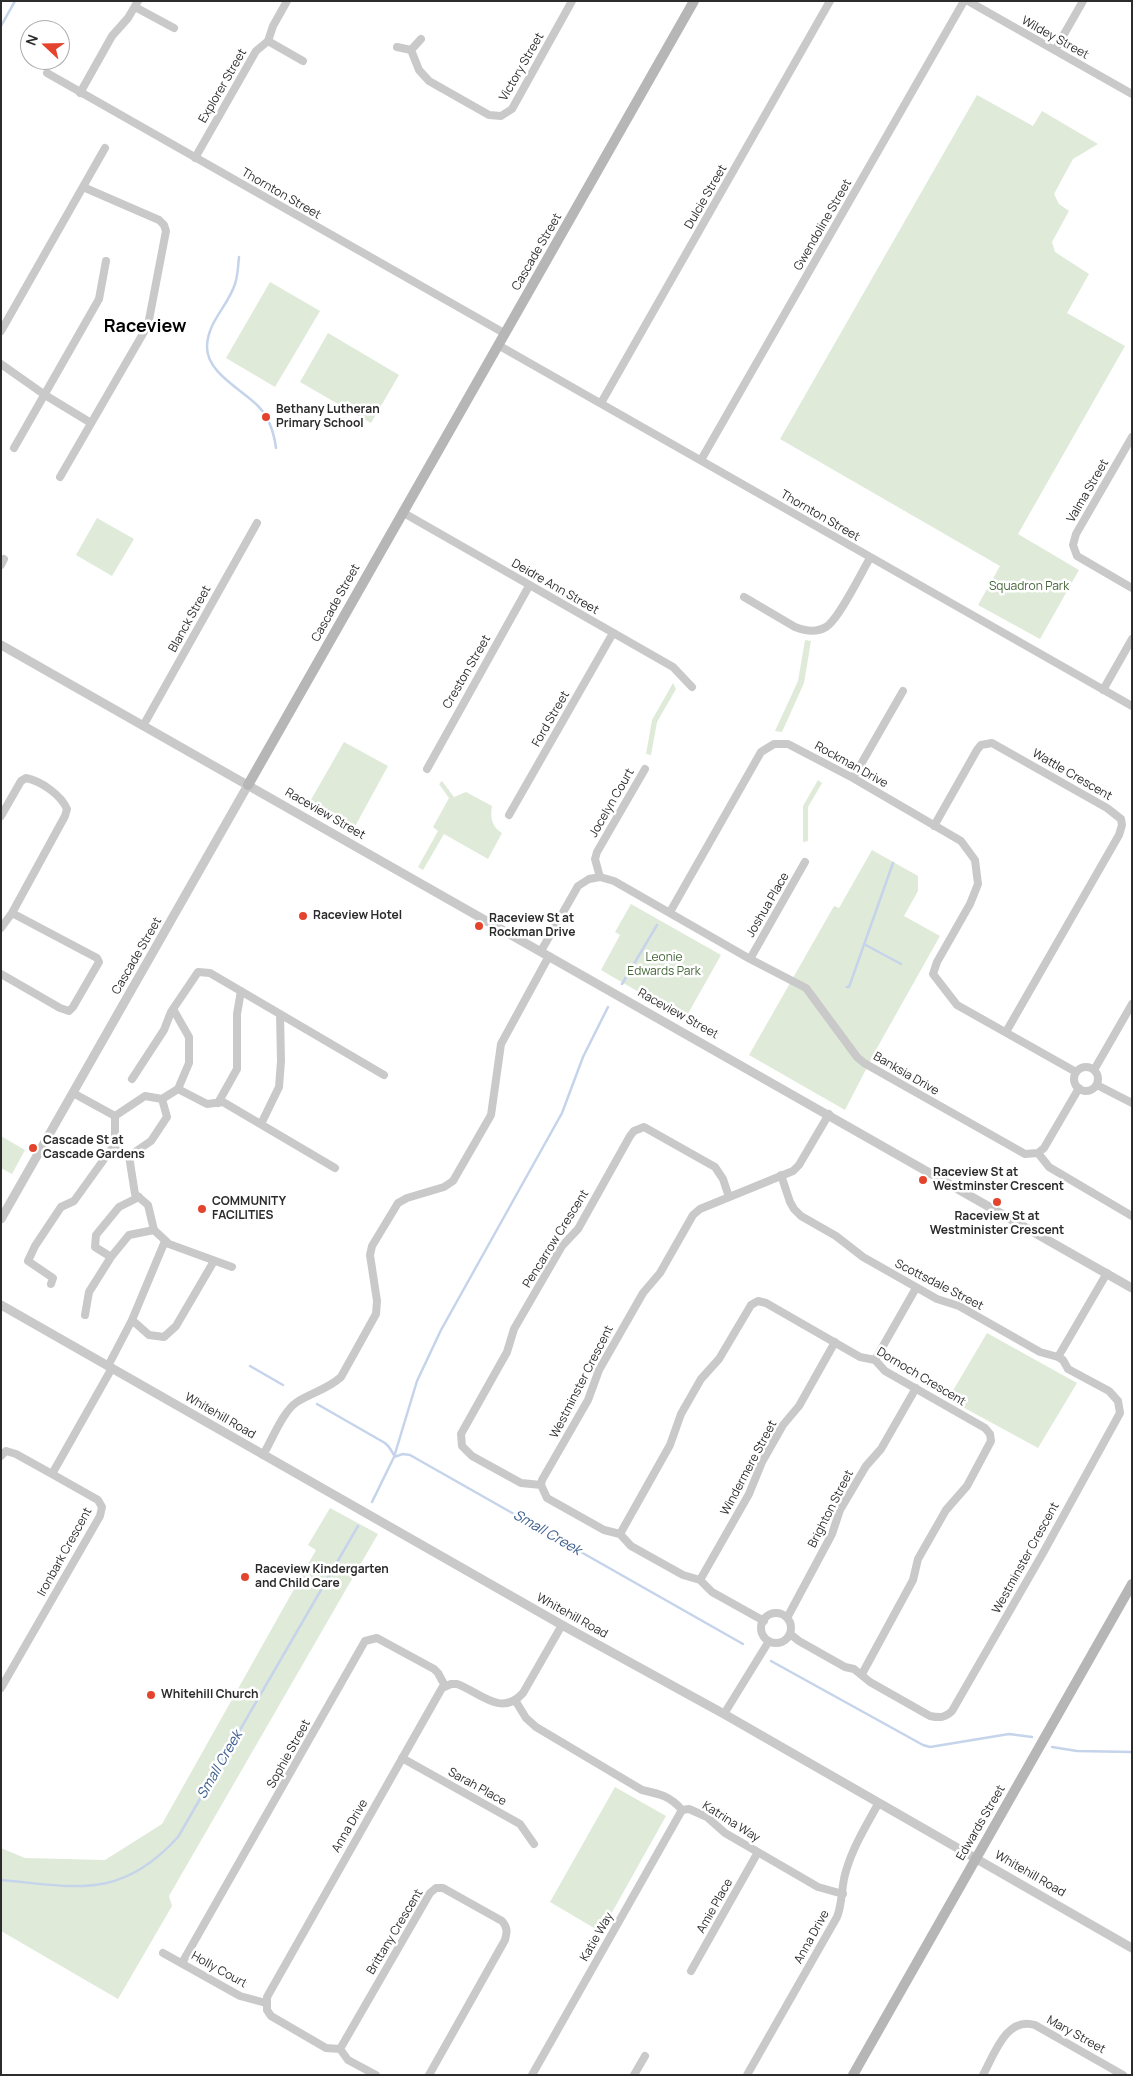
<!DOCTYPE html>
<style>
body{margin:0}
#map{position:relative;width:1133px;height:2076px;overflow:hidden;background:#fff;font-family:Manrope,sans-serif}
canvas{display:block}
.frame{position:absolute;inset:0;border:2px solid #2c2c2c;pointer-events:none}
.north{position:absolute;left:20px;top:20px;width:50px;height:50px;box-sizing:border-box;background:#fff;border:1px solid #ababab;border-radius:50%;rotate:291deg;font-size:14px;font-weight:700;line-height:20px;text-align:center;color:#2c2c2c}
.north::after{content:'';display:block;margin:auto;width:18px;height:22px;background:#e4442d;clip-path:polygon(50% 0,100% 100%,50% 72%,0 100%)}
</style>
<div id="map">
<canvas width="1133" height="2076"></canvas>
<div class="frame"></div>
<div class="north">N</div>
</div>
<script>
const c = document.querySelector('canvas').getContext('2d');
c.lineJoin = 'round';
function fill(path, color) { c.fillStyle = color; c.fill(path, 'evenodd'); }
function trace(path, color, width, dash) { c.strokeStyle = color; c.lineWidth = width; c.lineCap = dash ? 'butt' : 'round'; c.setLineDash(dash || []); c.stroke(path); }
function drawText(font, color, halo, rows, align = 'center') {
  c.font = font + ' Manrope,sans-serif'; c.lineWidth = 5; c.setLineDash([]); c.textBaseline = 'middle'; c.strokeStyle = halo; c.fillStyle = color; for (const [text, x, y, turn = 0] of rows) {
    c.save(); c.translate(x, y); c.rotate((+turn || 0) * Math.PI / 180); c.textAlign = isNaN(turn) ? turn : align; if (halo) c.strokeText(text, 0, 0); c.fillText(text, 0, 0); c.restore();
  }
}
fill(new Path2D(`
 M977,95l56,31 9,-15 56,33 -25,15 -19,35 5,10 10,7 -17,31 3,10 34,22 -22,39 58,33 -107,188 61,36 -39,69 -62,-34 22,-39 -220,-127z
 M270,282l50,29 -45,76 -49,-29z
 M328,333l71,42 -28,48 -71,-41z
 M97,518l37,21 -22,37 -36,-21z
 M805,640l6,1 -7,42 -22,49 -7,-1 23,-50z
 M673,683l3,6 -19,33 -6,33 -5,-1 6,-34z
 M344,742l44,24 -35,64 -45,-25z
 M818,780l4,3 -14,24v34l-5,1v-36z
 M442,781l12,16 12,-5 26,14c-2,12 0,21 10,27l-14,26 -44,-25 -21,36 -5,-3 20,-36 -5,-4 16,-29 -10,-14z
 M872,850l46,26v15l-14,25 36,20 -63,112 -32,62 -96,-55 85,-149 5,2z
 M631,904l90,51 -36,64 -84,-49 19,-35 -5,-3z
 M1,1136l24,14 -13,24 -11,-6z
 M987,1333l90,50 -39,65 -90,-49z
 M330,1508l48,26 -209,362 3,10 -54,93 -117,-68v-83l24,10 80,2 57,-36 154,-274 -8,-5z
 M615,1787l51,29 -65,116 -51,-30z`), '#dfead9');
trace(new Path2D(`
 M1,26l14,-25
 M239,257c-1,9 -1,18 -4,27 -7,22 -27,37 -28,62 -1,27 36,44 51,60 11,11 16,27 18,42
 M864,944l37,20
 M622,984l35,-59
 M847,987h2l44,-124
 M250,1366l33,19
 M317,1404l68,39 4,4 5,8
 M394,1457l23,-76 24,-51 121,-217 21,-56 25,-50
 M372,1502l22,-45 9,-3 7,1 333,189
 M771,1661l152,84 7,2 79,-13 23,3
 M1052,1747l25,4 55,1
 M1,1880c76,7 120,20 177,-43l180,-311`), '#c5d4ea', 2.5);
trace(new Path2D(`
 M968,1l164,93
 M135,7l39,21
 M268,41l35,20
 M397,47l14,3 10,-11
 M411,50l8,20 10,11 60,34 12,1 11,-7 60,-108
 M1055,50l28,-49
 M47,73l457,260
 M80,93l32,-57 16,-18 10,-17
 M195,158l61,-107 12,-10 5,-15 14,-25
 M1,331l104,-183
 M498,345l634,361
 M1,364l44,31 46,28
 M601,403l229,-402
 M1132,437l-56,97 -3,11 4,11 55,32
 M14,448l85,-149 7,-38
 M701,460l263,-459
 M60,477l88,-152 18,-94 -2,-6 -5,-5 -76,-33
 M402,512l271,155 19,20
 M1,565l3,-6
 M744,597l51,30c10,4 21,6 31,0 13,-8 35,-54 44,-69
 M1103,690l29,-51
 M143,726l114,-203
 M427,769l102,-183
 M853,778l50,-87
 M509,815l104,-182
 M1,816l20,-35 5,-3c15,3 35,17 41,31l-2,7 -53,97 -11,15
 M934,826l43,-76 4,-5 11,-2 115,65 14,11 1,6 -3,10 -113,197
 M600,877l-5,-18 2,-7 48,-83
 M670,912l91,-160 13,-8h14l65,34 108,63 14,19 3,24 -8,20 -33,58 -4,12 24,31 119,67
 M541,951l37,-65 11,-7 11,-2 14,4 136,78 56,29 51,69 7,6 161,91 13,-1 6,-5 35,-60
 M750,959l55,-97
 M1,974l59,34 9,3 4,-4 26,-45 -2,-4 -85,-45
 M173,1009l16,28v26l-11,26
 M1074 1079a12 12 0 1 1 24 0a12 12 0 1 1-24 0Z
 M1094,1070l38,-66
 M132,1079l32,-49 7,-18 27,-40 12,1 174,102
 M1097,1085l35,18
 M73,1093l42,23 30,-20 17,3 5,18 -16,24 -22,15 -14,-7v-33
 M162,1099l16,-10 29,15 16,-2 112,66
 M218,1103l19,-34v-55l4,-23
 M261,1124l18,-37 2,-26 -1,-47
 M1038,1153l11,14 83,49
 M129,1156l6,38 13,11 6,25 15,14 63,23
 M781,1175l9,27 4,7 7,7 35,20 27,21 74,42 22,7 81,46 18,5
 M111,1257l-16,-10 1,-12 23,-28 20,-10
 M51,1284l2,-6 -25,-17 7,-15 26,-39 13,-6 41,-57
 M85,1315l4,-23 22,-35 18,-22 25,-5
 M132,1320l17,15 15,2 12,-11 38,-65
 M875,1360l41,-72
 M108,1366l24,-46 33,-79
 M263,1455c9,-15 20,-44 34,-53 14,-9 31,-13 44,-25l35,-63 1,-13 -7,-46 2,-9 26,-43 9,-5 37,-11 9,-6 38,-66 10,-71 48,-88
 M1,1456l5,-5 10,3 36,20
 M541,1485l-20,-2 -49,-27 -10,-10 -1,-12 46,-82 7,-23 48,-83 16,-17 52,-93 4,-5 10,-4 71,40 8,12 6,18
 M620,1534l50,-89 11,-31 20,-35 18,-20 32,-54 7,-4 8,2 94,54 15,3 10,11 100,57 5,6 1,7 -24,45 -21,24 -28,49 -5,21 -51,94
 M700,1580l49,-86 13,-32 21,-37 16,-19 36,-64
 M761 1628a15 15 0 1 1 30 0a15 15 0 1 1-30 0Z
 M787,1618l45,-84 8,-24 26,-44 15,-17 35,-61
 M764,1621l-52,-29 -12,-12 -17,-5 -52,-29 -11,-12 -16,-4 -57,-32 -6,-13 1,-5 46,-80 11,-30 44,-77 17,-20 33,-58 7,-6 93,-38 6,-6 30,-51
 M790,1634l9,7 46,26 9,2 16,13 60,34c10,2 15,2 22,-5l91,-158 77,-140 -2,-12 -9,-10 -41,-22 -5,-9 -5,-3 49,-84
 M1,1688l99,-172 2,-9 -4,-7 -46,-26 60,-106
 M515,1700l11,18 10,9 106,63c18,4 28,6 40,20l7,-1 18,8 18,16 93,54 25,7
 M724,1714l45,-73
 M402,1758l118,66 14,20
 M163,1953l77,43 26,7
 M182,1963l183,-322 12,-3 57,31 4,4 7,13
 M691,1971l67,-119
 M340,2049l90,-156 6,-5h7l59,33c6,7 5,11 3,19l-76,135
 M376,2075l-28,-15 -8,-11 -14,-1 -55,-32 -4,-6v-13l175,-309 9,-4h6c21,7 44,34 66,9l39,-68
 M532,2075l150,-265
 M634,2075l11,-19
 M747,2075l90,-158c6,-15 4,-31 9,-46 7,-24 20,-45 32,-67
 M983,2075c11,-20 23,-59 52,-50l88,50`), '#c9c9c9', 8);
trace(new Path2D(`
 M1,645l1131,643
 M1,1219l247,-434
 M1,1305l561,320 162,89 408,234`), '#c9c9c9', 9);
trace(new Path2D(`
 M248,785l446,-784
 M853,2075l279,-491`), '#b6b6b6', 10);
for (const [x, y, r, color] of [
 [266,417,5,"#e4442d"],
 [303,916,5,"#e4442d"],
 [479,926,5,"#e4442d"],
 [33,1148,5,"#e4442d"],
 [923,1180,5,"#e4442d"],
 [997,1202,5,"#e4442d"],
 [202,1209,5,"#e4442d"],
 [245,1577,5,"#e4442d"],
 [151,1695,5,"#e4442d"]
]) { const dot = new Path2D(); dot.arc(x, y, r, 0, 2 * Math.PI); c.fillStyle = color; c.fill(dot); trace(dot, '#fff', 2); }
drawText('12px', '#2c2c2c', '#fff', [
 ["Wildey Street",1055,38,29],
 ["Victory Street",522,67,-60],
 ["Explorer Street",223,86,-60],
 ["Thornton Street",281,194,30],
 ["Dulcie Street",706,197,-60],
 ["Gwendoline Street",823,225,-60],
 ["Cascade Street",537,252,-60],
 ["Valma Street",1088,491,-60],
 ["Thornton Street",820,516,30],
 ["Deidre Ann Street",555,587,30],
 ["Cascade Street",336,603,-61],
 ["Blanck Street",190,619,-61],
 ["Creston Street",467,672,-60],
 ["Ford Street",551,719,-60],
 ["Rockman Drive",851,765,29],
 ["Wattle Crescent",1072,775,30],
 ["Jocelyn Court",612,803,-60],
 ["Raceview Street",325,814,30],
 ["Joshua Place",768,905,-60],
 ["Cascade Street",137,956,-60],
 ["Raceview Street",678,1014,29],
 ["Banksia Drive",906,1074,30],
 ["Pencarrow Crescent",556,1239,-58],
 ["Scottsdale Street",939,1285,27],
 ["Dornoch Crescent",921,1377,31],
 ["Westminster Crescent",582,1382,-63],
 ["Whitehill Road",220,1416,30],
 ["Windermere Street",749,1468,-62],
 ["Brighton Street",831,1509,-63],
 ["Ironbark Crescent",65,1552,-61],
 ["Westminster Crescent",1026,1558,-61],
 ["Whitehill Road",572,1616,29],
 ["Sophie Street",289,1754,-61],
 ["Sarah Place",477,1787,29],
 ["Katrina Way",731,1822,32],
 ["Edwards Street",981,1823,-60],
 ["Anna Drive",350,1826,-60],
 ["Whitehill Road",1030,1874,30],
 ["Amie Place",715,1906,-61],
 ["Brittany Crescent",395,1932,-59],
 ["Katie Way",597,1937,-60],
 ["Anna Drive",812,1937,-61],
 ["Holly Court",219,1970,29],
 ["Mary Street",1076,2035,29]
]);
drawText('bold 12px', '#2c2c2c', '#fff', [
 ["Bethany Lutheran",276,410],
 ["Primary School",276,424],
 ["Raceview Hotel",313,916],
 ["Raceview St at",489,919],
 ["Rockman Drive",489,933],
 ["Cascade St at",43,1141],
 ["Cascade Gardens",43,1155],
 ["Raceview St at",933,1173],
 ["Westminster Crescent",933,1187],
 ["COMMUNITY",212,1202],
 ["FACILITIES",212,1216],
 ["Raceview St at",997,1217,"center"],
 ["Westminister Crescent",997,1231,"center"],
 ["Raceview Kindergarten",255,1570],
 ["and Child Care",255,1584],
 ["Whitehill Church",161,1695]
], 'left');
drawText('12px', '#46673a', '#fff', [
 ["Squadron Park",1029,587],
 ["Leonie",664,958],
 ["Edwards Park",664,972]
]);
drawText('italic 14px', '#3b5d8d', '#fff', [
 ["Small Creek",547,1533,30],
 ["Small Creek",220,1765,-60]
]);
drawText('bold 18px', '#000', '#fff', [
 ["Raceview",145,327]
]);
</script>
